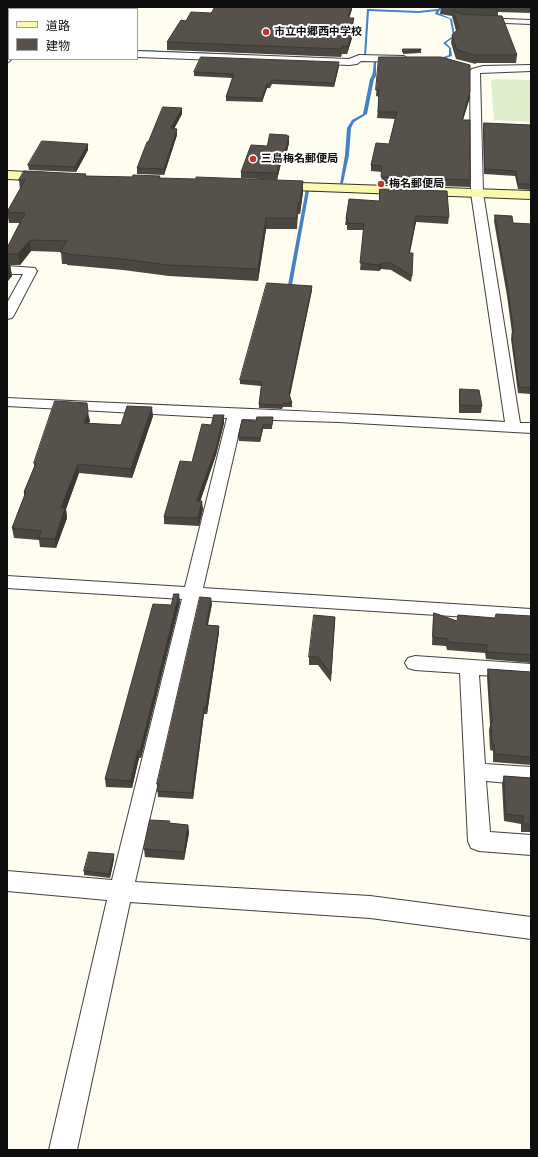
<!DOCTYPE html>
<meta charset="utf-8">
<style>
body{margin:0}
#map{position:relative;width:538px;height:1157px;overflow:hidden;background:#fefdf0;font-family:"Roboto Serif","Noto Sans JP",serif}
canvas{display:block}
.frame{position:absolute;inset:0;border:8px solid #0e0e0e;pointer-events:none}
.legend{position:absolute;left:8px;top:8px;width:130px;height:52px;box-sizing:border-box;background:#fff;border:1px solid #9f9f9f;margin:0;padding:5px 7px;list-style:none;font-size:12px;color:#0e0e0e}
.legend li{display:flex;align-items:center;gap:8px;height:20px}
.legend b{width:20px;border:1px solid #9f9f9f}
</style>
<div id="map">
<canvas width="538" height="1157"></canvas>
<div class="frame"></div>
<ul class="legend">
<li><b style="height:5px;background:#fafaaf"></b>道路</li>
<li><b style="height:11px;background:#56514b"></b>建物</li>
</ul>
</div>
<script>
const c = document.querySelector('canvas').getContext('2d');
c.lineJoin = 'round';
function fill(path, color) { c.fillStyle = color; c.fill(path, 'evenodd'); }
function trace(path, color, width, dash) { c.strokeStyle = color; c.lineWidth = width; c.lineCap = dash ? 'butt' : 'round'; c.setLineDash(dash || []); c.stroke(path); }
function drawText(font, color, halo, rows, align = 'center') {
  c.font = font + ' "Roboto Serif","Noto Sans JP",serif'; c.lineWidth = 4; c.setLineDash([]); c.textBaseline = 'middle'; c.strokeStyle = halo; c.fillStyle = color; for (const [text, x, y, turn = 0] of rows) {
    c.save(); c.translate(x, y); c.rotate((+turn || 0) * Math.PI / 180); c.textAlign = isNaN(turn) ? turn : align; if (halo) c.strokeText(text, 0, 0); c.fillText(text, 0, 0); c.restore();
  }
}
fill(new Path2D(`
 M496,79l35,1v42l-37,-2 -3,-39z`), '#dfeecd');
fill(new Path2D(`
 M440,7h2l-4,6 14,6 3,17 -9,7 5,5 1,8 -15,5 -2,-1 14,-5v-7l-6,-5 10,-7 -3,-17 -15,-5 1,-3 -17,2 -50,-2 -3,45 -1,1 -1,-1 3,-47 52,2 19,-2z
 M9,9v3l-2,1v-3z
 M7,44l2,1v2l-2,-1z
 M137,50l108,4 1,1 -1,1 -108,-4z
 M375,58l2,1 -1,2v15l-2,3 -7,35 -13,8 -3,6 -2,27 -6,28 -3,1 5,-29 2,-27 5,-8 11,-6 7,-35c5,-6 2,-14 5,-21z
 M306,189l9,1 2,1 -2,1 -6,-1 -17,94 -2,1 -2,-1z`), '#4382c5');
const street = new Path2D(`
 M45,7h8l-1,2h-8z
 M477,18l54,2v4l-51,-2h-3z
 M137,51l212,8 10,-4 45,1 4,3 -4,3 -43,-1 -4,3 -8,1 -212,-8z
 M9,54v5h3l-5,4v-8z
 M531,65v6l-51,2 3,120 37,230h11v10l-192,-11 -97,-3 -39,169 328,21v12l-331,-21 -65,282 235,14 161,21v22l-161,-21 -240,-16 -53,248h-28l58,-250 -100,-9v-20l105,9 70,-281 -175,-11v-12l178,11 42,-169 -220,-12v-8c166,8 332,14 498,24l-34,-229 -1,-122 2,-2 11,-3z
 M7,266l28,2 2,3 -23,44 -2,3 -5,1v-16l16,-29h-16z
 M415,656l116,8v14l-52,-3 6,89 46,3v18l-45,-4 4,51 41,3v20l-52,-4 -8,-3 -3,-7 -8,-168 -45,-3 -7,-2 -3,-5 3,-5z`);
const secondary = new Path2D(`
 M7,171l43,2 5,1 2,3 -2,3 -5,1 -43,-2z
 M272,182l259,9v8l-264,-10 -2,-3 2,-3z`);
trace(street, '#414141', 2);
trace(secondary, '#303030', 2);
fill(street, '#fff');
fill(secondary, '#fafaaf');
fill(new Path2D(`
 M441,7h90v6l-33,-1v4l19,39 -1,8h-40v1l-20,-5 -5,-16 1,-8 4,-4 -4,-15 -12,-2z
 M352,9l-3,9 4,8 -1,4v8l-5,16h-5l-1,3 -174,-7v-8l19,-21 25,-8z
 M403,49h18v4l-18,1z
 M379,57l91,40 -7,23 7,60v7l-89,-3 1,-12 -11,-1v-6l18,-21 6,-25 -18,-1 2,-21 -3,-1z
 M339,66l-5,21 -62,-3 -2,4h-3l-5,14 -36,-1v-4l6,-19 -38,-2v-4z
 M182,108v6l-8,15 3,6 -13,40 -27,-1v-6l11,-26z
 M484,123l47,2v65l-13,-1 -3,-13 -31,-2 -1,-46z
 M287,136l2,7 -4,16h-3l-5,21 -36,-2v-6l26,-26z
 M88,144v6l-12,22 -47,-2 -1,-5z
 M86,174v2l46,1 28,-1v2l143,14 -3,22h-2l-1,15h-31l-8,52 -89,-5 -46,-6 -56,-5v-1h-5l-1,-12 -30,-1 -11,14h-10l2,11 -5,6v-34l13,-25h-11l-2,-11 13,-23 -1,-9z
 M349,199l100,18 -1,7 -32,-2 -6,31 2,23 -1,6 -20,-12 -10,-1 -2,2 -19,-1 4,-40h-17v-5h-2l1,-6z
 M495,215l18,8 18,1v172l-1,-2 -12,-1 -7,-54 1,-6 -5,-37 -13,-75z
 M312,290l-22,106 2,7v4h-9l-1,2 -23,-1v-4l2,-18 -21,-2v-4z
 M460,389l22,17 -1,7h-22v-17z
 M153,416l-21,62 -53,-5 -13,36 1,9 -11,30 -16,-1 -1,-7 -25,-2 -2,-10 12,-32v-4l10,-25v-4l56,-42 -2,3 33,1z
 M273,417l-1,12h-9l-3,13 -21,-1 -1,-4 18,-16z
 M224,423l-8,32 -16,46 3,8 -4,17 -35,-2v-7l47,-92z
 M180,602l-39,156h-2l-7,30 -26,-1 -1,-8 66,-174z
 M212,604l-4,21 11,1v6l-12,82h-3l-11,85 -35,-2 -1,-13z
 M434,613l23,8 74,-5v47l-45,-4 -1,-6 -38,-3 -1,-4 -14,-1 1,-24z
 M335,617l-4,65 -13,-17h-9v-8z
 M488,669l43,3v93l-38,-3v-11l-3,-1 -1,-20 1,-5 -3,-48z
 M504,776l27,2v54h-10v-8l-17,-3 -2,-37z
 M170,823l18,2 1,8 -5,27 -39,-3 -1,-8z
 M114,854v5l-4,19 -26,-3v-4z`), '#4a4640');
fill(new Path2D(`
 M351,7h1v2l-5,17 1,-8z
 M354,18l-1,8 -3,12v-8z
 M353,30l-1,8 -5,16 1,-8z
 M339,62v4l-5,21v-4z
 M267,84v4l-5,14v-4z
 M470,91v6l-9,29 1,-6z
 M182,108v6l-11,20v-6z
 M177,129v6l-13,40v-6z
 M289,136v7l-4,16v-7z
 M88,144v6l-12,22 -1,-5z
 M282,152v7l-5,21v-7z
 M303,181v11l-3,22v-11z
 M416,216v6l-8,37 1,-6z
 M266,218v11l-8,52v-12z
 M30,240l1,11 -11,14 -2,-11z
 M382,263l-1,6 -2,2v-6z
 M10,264l2,12 -5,6v-14z
 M312,286v4l-23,108v-4z
 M152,407l1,9 -21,62 -1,-9z
 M88,412l2,9 -5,11 -1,-9z
 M224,415v8l-8,32 -18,53 -1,-7z
 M263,425v4l-3,13v-4z
 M78,464l1,9 -13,36 1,9 -11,30 -1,-9 6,-31z
 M202,501l1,8 -4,17 -1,-8z
 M179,594l1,8 -39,156 -1,-7z
 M211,598l1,6 -6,28v-7z
 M219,626v6l-12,82 -1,-7z
 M204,707v7l-11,85 -1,-6z
 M138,750l1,8 -7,30 -1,-7z
 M188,825l1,8 -5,27v-8z
 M114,854v5l-4,19 -1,-4z`), '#3c3934');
const building = new Path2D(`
 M215,7h136l-3,11h6l-4,12h3l-5,16h-6l-1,3 -174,-7 14,-22 5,1 5,-9 20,1z
 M446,7h52l1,2 -44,-2 -1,4 6,3 42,2 15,39h-41l1,1 -20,-6 -5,-15 7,-7 -7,-20z
 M403,49h18v1l-18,2z
 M201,57l138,5 -5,21 -62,-3 -2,4h-3l-5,14 -36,-1 8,-23 -40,-2z
 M379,57h62l29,8v26l-8,29h8v60l-89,-3 1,-11 -11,-1 5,-22 13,1 8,-32h-19l1,-22h-3z
 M163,107l19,1 -11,20 6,1 -13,40 -27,-1 10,-26h1z
 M484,123l47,2v59h-13l-2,-13 -31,-2z
 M270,134l17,1v1h2l-4,16h-3l-5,21 -36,-1 10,-27 16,1z
 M42,141l46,3 -13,23 -47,-2z
 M24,171l62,3 -1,2 47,1 1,-2 27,1 -1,2 37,1v-2l107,4 -3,22h-2l-1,15h-31l-8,51 -90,-4 -46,-6 -56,-5 1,-1 -7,-1 7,-11 -37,-1 -12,14h-11v-6l18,-35 -18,-1 18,-32h-6z
 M380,189l67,2 2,26 -33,-1 -7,37h4l-1,23 -21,-13h-9l-3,2 -19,-2 4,-39 -17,-1 1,-4h-2l3,-20 30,2z
 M495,215l17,1 1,7 18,1v164l-12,-1 -6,-42 -1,-12h2l-6,-43z
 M7,264h3l-3,4z
 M267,283l45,3 -23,108 3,9h-9l-1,2 -23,-1 3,-22 -22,-2z
 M460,389l19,1 3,16 -22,-1z
 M55,401l32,2 1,9 -4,11 37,2 6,-19 25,1 -21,62 -53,-5 -17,44h4l-10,31 -16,-1 2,-7 -29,-3 14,-36h-2l12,-29h-2z
 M214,415h10l-8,33 -19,53h5l-4,17 -34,-1 16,-56 12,1 10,-38 9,1z
 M257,417h16l-1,8h-9l-3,13 -22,-1 4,-17 14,1z
 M174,594h5l-39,157 -2,-1 -7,31 -26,-2 48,-175 18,1z
 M200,597l11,1 -5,27 13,1 -13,81h-2l-12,86 -35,-2 2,-7h-2z
 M434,613l23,8 1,-6 37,3 1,-4 35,2v39l-44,-3v-7l-39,-3v-3l-15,-2z
 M314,615l21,2 -4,57 -13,-17h-9z
 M488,669l43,3v85l-36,-3 -1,-10 -2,-1 -1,-21h1z
 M504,776l27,2v46h-8v-8l-17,-2z
 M150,820l20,1 -1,2 19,2 -4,27 -40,-3z
 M89,852l25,2 -5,20 -25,-3z`);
fill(building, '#56514b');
trace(building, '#3c3934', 1);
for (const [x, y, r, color] of [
 [266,32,4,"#b6382e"],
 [253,159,4,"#b6382e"],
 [381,184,4,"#b6382e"]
]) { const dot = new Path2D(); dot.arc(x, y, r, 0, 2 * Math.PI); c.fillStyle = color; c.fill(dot); trace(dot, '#fff', 1.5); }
drawText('bold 11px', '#0e0e0e', '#fff', [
 ["市立中郷西中学校",274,32],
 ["三島梅名郵便局",261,159],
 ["梅名郵便局",389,184]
], 'left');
</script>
